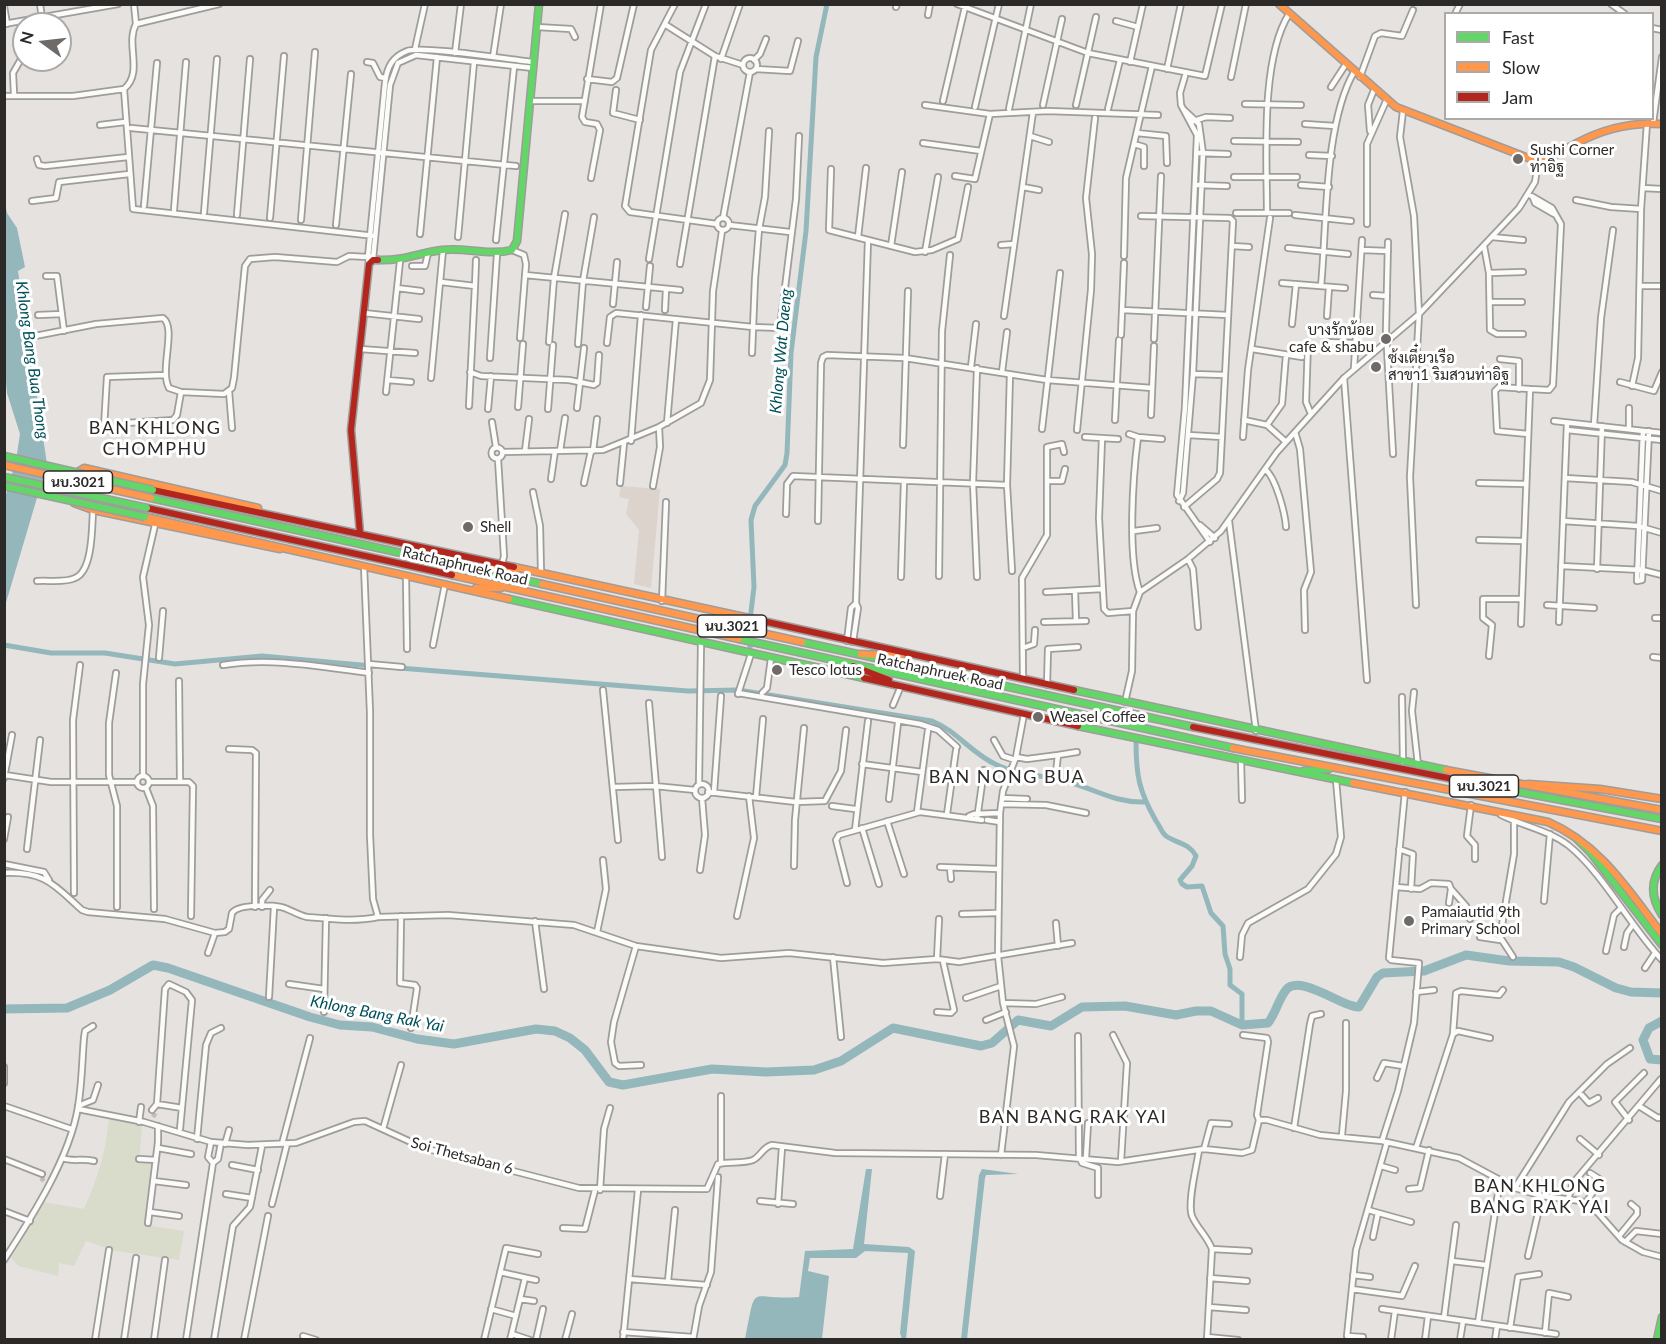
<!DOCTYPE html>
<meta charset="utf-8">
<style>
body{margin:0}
#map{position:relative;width:1666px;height:1344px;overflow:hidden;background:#e5e2e0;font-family:Lato,sans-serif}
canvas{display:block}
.frame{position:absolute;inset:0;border:6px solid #2c2a28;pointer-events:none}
.legend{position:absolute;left:1444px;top:12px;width:210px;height:108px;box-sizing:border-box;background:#fff;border:2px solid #abaaa9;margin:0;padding:8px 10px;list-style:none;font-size:18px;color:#2c2a28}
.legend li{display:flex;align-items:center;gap:12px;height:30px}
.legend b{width:30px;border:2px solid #abaaa9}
.north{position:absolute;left:12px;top:12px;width:60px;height:60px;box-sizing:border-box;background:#fff;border:2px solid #abaaa9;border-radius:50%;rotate:285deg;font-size:16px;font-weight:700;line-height:24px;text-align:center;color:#2c2a28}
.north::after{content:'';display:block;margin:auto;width:21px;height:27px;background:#6d6a68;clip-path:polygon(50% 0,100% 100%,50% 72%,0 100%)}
</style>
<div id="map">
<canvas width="1666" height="1344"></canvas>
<div class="frame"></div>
<ul class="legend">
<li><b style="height:8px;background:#63d668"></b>Fast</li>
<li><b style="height:8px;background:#ff974d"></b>Slow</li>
<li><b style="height:8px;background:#b3261e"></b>Jam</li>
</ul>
<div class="north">N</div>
</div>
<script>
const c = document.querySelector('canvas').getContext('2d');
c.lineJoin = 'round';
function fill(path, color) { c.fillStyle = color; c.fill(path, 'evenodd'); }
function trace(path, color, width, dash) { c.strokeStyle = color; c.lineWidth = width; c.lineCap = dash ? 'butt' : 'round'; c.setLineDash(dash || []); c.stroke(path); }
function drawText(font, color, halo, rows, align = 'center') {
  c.font = font + ' Lato,Sarabun,sans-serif'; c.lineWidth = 6; c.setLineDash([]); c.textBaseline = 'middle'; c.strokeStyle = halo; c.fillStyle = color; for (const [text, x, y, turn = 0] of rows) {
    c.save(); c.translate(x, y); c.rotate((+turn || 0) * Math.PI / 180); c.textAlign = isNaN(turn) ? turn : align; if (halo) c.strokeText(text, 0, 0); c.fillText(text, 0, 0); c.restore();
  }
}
fill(new Path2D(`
 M621,486l39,3 -9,99 -17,-4 5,-54 -13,-16 3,-15 -10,-2z`), '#dcd3cd');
fill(new Path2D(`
 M109,1118l33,7 -3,37h14l-8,63 39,6 -5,29 -63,-9 -30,-10 -12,25 -15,-3 -1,13 -39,-10 -8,-8 33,-56 40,7c14,-31 22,-57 25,-91z`), '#d9dbcb');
fill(new Path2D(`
 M4,199l3,14 10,15 8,39 -7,4 29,193 -42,142v-108l11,-38 4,-26 -13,-41 -2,-23z
 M866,1169h6l-8,75 45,3 6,4 -9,88h-4l-2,-6 8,-80 -43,-2 -9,7h-46l-2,13 21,5 -7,63h-77c12,-60 3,-38 54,-42l6,-46 48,-2z
 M982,1169l36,5 -32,1 -1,3 -18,161h-6l18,-164z`), '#94b7bc');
trace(new Path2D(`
 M4,645l47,8h54l70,11 87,-8 110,10
 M750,654v-34l4,-33 -3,-67 4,-14 30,-41 2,-12 4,-100 15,-122 10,-174 11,-53
 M399,668l289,23 50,-1 194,31c25,10 40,33 65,44 21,10 45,10 68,16 28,7 49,22 80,21
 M1136,741c0,35 3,50 20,80 4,5 5,11 10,15 12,8 23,7 30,20l-4,10 -12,14 2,4 5,3 15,-1 9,27 12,13 2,28 5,15v16l12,9v31`), '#94b7bc', 5);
trace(new Path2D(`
 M4,1009l63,-1 43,-18 43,-25 15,3 142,49 30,8 32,2 45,12 37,5 82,-15 19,2 15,7 15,12 24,32 14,3 89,-16 54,3 48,-2 27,-9 52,-33 88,18 11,-3 26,-23 33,6 31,-19 43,-1 51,9 20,-4h15l31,14 26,-2c8,-10 10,-23 18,-33 13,-17 58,18 73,17l18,-30 6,-4 41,-2 42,-16 43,6 50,1 15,5 42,21 15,4 31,1
 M1662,1021l-13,7 -6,12 7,19 12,1`), '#94b7bc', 9);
trace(new Path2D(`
 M153,1117l3,-5
 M41,1178l3,3`), '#c0bdbb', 4.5, [4.5, 2]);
const street = new Path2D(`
 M40,4l2,14
 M134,4l2,20
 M675,4l-24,46 -26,156 5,6 87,12
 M957,4l131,49 117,23 17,-72
 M1611,4l14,10
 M4,6l3,18
 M896,7l1,-3
 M1455,14l5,-10
 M928,15l2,-11
 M1116,21l22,6
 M4,24l114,-20
 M666,25l49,31 28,9
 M537,27l34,2 4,8
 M1652,28l10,2
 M415,49l10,-45
 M455,53l6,-49
 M493,57l8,-53
 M743 65a7 7 0 1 1 14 0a7 7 0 1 1-14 0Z
 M721,59l19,-55
 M754,60l6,-6 6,-15
 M367,62l6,1 7,14 5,1
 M1130,62l13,-58
 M756,69l34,2 8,-30
 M1167,69l14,-65
 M1185,76l-5,17 1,12 16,30 -12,272 -8,88 33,47
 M1231,77l15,-73
 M1360,77l15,-41 6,-3 21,3 11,-26
 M587,79l25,3 5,-4 17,-74
 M1331,87l15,-23
 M124,89l9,120 242,27
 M616,90l-3,23 27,7
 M14,94l-1,-21 8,-14
 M4,96h69l51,-7c20,-17 1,-44 12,-65l83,-20
 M530,101h55
 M943,101l22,-94
 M1245,104l56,1
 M925,105l65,9 58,-3 110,4
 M1043,105l19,-86
 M1076,105l20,-88
 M975,107l24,-103
 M1009,109l22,-105
 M1108,109l12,-49
 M1403,111l-3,26 14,79 5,98 -9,163 6,128
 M1194,121l12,-4 24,1
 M1653,123l9,-66
 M1305,124l30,2
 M100,125l25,-3
 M131,128l385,38
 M1370,131l-2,-26 6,-15
 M1137,133l29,3 1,27
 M1030,136l19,6
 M1234,141l64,1
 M923,143l58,8
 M1134,144l10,3v19
 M1199,153l29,1
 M1309,155l23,1
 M37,159l2,6 6,1 83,-9
 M831,169l-2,61 86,22 17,-2 26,-11 10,-52
 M955,176l20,3 15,-65
 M1234,177h63
 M591,178l9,-48 -3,-6 -12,-2 -3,-5 19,-113
 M1198,185l29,1
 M1301,185l28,2
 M1023,187l16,3
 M1643,188l19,1
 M1533,198l2,5 19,11
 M1576,200l35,7 30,2
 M32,201l24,-3 3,-16 70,-8
 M144,206l13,-143
 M174,210l12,-148
 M204,213l13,-154
 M1236,213h53
 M1267,213c0,-54 -7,-153 22,-199
 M237,215l13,-156
 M1295,215l56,6
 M1141,216l89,2 3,3 -13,252 -3,6 -33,28
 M717 224a6 6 0 1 1 12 0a6 6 0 1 1-12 0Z
 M270,218l14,-162
 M723,218l27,-146
 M301,220l14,-168
 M1367,224v-80l20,-45
 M336,225l15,-151
 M729,225l61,7
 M420,234l17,-177
 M458,237l16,-175
 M858,237l8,-69
 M1492,237l31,3
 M496,240l18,-173
 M1388,242l-2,89 7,123
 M1001,245l13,-1
 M891,246l11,-74
 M1232,246l17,1
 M1484,246l5,27 1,57 7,4h26
 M1288,248l60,6
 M512,250l12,5 2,9 -6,74
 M1362,250l26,1
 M925,252l13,-75
 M373,256l-5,1 17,-174c2,-16 7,-26 22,-32 14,-6 105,9 127,11
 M1124,256l2,-78 26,-112
 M373,259l17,-174 8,-22 18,-8 117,13
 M649,259l31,-187 26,-68
 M680,264l35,-208
 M412,266h13l3,-13
 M1489,273l34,-1
 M525,275l155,15
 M46,276h11l7,55
 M441,282l34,4 -6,120
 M1282,283l63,5
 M475,286l1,-26
 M1321,286c6,-61 3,-162 33,-214
 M1640,286h22
 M397,288l24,3
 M1373,295l14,1
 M1490,302h32
 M613,304l4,-42
 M646,307l4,-41
 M665,310l1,-21
 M1122,310l106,5
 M364,313l55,6
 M38,315l24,-1
 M1004,316l29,-204
 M1327,316l2,-29
 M1292,324l4,-40
 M1121,335l3,-72
 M30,337l66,-13 67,-6c14,10 -4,52 6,70l12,4 43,2 8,-6 2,-10 11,-112 5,-7 25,-2 62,5 12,-6 19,1 1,7
 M1154,339l7,-163
 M549,342l5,-64 11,-64
 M1308,342l-2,60 5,12
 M1325,342l29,1
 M607,343l3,-26 6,-4 137,14 27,1 16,-129 3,-63
 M578,344l5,-63 11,-64
 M360,349l55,4
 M1252,349l50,8
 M752,353l3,-74 4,-50 6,-32 4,-66
 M490,358l7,-104
 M1500,359l19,2v28
 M971,367l5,-43
 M977,368l-4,115 4,94
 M1354,368l8,-128
 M470,372l11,4 88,4 25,5 3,-2 2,-28
 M1002,372l5,-40
 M1010,374l-3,111 5,86
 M1193,374l32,1
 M431,378l12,-128
 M1344,378l23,302
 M388,380l23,2
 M1620,382l34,9 8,-19
 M1632,386l6,-28 3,-149 6,-86
 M229,391l3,37
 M386,392l14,-131
 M518,407l5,-63
 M577,408l7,-60
 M488,409l3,-33
 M548,409l5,-64
 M1151,415l3,-69
 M1115,420l4,-80
 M1244,420l23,5 19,17
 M1554,421l108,12
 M492,422l4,25
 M126,423l47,-3 4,-5 4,-23
 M667,423l9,-104
 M1267,425l15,-21 4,-49
 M1594,425l7,-107 12,-88
 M104,427l3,-50 58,-2
 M1042,429l18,-156
 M1629,429v-21
 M1077,430l14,-140 1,-36 -6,-56 9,-80
 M1567,430l95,10
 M1295,432l5,17 11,123 -7,18 1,40
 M1129,434l9,3c-5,38 -11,121 2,155
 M1528,434l-31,-3 -2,-40 4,-4 31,2
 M1188,435l34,2
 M1085,437l33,2
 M1138,437l24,2
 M1243,437l5,-67 22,-152
 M1102,438l-3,80 5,91 4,4 25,-2
 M631,441l10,-126
 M903,445l5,-154
 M491.5 453a5.5 5.5 0 1 1 11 0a5.5 5.5 0 1 1-11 0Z
 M525,451l4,-32
 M560,451l5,-33
 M593,451l4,-32
 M503,452l100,-2 56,-23 42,-24 9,-23 3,-89 9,-60
 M498,459l6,97 -2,8
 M1265,469c11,9 20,44 21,58
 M1565,478l67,4 30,9
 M551,479l4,-28
 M1047,481h15l3,-12
 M584,483l7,-32
 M620,483l4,-40
 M1479,483l47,1
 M653,486l7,-39 -1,-20
 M533,492l7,34 1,46
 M1179,501l4,-8 10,-119 10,-221 -4,-29 -16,-15
 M786,514l1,-30 6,-8 214,9
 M818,521l3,-158 2,-6 4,-2 78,3 142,22 105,8
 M1229,521l27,210
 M1563,521l75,5 24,7
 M1200,525l15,13
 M1134,531l23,-3
 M1479,540l45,1
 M1188,559l5,10 5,58
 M364,566l6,146v123l3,64 5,18 70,-2 126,10 62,21 85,12 68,-5 94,10 54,-4 22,3 113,-19
 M1561,566l81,4 20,5
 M1597,569l5,-143
 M406,576l1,73
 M939,576l3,-245 8,-76
 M901,577l3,-96
 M37,581c11,-1 28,2 38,-3 18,-7 17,-52 18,-68
 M1637,581l5,-1 7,-149
 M1637,581l6,-150
 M1075,591l1,30
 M1046,592l56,-3
 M662,601l4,-99
 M1547,605l47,3
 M1655,618h7
 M1044,622l42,-1
 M1559,622l8,-199
 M1521,624l9,-235 19,1 4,-5 8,-161 -9,-16 -24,-14
 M847,641l4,-33 5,-5
 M853,642l5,-34 -2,-5 12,-363
 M433,645l12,-61
 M1023,648l11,-4 1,-14
 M1489,656l3,-31 -9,-7v-19h39
 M1653,657l9,1
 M159,658l4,-47
 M369,664l33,3
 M223,665c49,-8 98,2 146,8
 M116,673l-7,50v52l8,31v101
 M1023,679l-1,-101 25,-43v-88l15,-3 2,8
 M179,681l1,100
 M1047,685l1,-36 30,-2
 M603,690l15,150
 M1414,692l-2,19 6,54
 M738,693l182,31 18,6 19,17
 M762,693l5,-5 4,-30
 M738,694l13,-40
 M1402,697l1,65
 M1125,702l7,-31 1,-60 7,-19 48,-33 33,-28 56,-79 67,-74 75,-64 100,-106 16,-26 3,-20
 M649,703l13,154
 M893,705l8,-19
 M994,740l9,16 12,4
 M229,749l23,1 4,3 -1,154
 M1058,755l19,-3
 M1016,757l11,2 31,-4 -2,17
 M1241,760l1,40
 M862,764l60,8
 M5,775l46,7h86
 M137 782a6 6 0 1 1 12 0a6 6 0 1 1-12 0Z
 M143,776v-92l6,-59 -6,-48 12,-52
 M4,778l8,-43
 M150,782h39l4,4 -2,130
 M699,784l2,-141
 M695 791a7 7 0 1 1 14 0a7 7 0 1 1-14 0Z
 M613,787l42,-1 40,4
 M146,788l7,18 1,103
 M708,792l88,10 29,-1 16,-30 5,-41
 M714,792l7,-96
 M756,797l7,-78
 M1002,798l25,1
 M889,799l9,-76
 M1001,804l45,1 40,8
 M1471,805l-4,31 8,9v14
 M832,806l23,3
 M917,812l11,-82
 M947,814l9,-64
 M1501,815c22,11 47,15 67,30 35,28 62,81 94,115
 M969,816l5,-2 26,-1
 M977,819l7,-49
 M987,820l13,2
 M887,821l17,53
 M862,828l17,56
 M855,830l13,-109
 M4,839l4,-22
 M27,849l13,-109
 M1399,849l14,5 -2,35
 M4,864l40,8 5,8
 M794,866l1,-46 9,-92
 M940,867l58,2
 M950,868l1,11
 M700,870l5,-35 -3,-37
 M4,873c42,-2 51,13 78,37l6,2 77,7 50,14 10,-1 4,-3 3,-16c6,-9 38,-8 49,-6 9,2 16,8 26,10 23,2 48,5 71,0
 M847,883l-11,-43 3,-5 81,-23 62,8
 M1396,887l24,2 11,-6 18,1 2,5 -2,14
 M1451,889l15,17 4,13
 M74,893l-1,-173 7,-55
 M1544,901l6,-67
 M262,907v-7l8,-10
 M962,914l34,-1
 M401,916l-1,67 15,2 2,3 -6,40
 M737,916l17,-78 -5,-42
 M535,921l9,68
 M1056,923l2,23
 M597,932l9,-43 -3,-29
 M1480,937l20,3
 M636,946l-22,76 -3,20 4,21 4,3 22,-1
 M1624,947l3,-14 5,-7
 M1606,951l8,-36 6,-6
 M208,953l7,-20
 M833,957l8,80
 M1240,957l2,-22 6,-12 60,-34 28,-35 5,-17 -5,-57
 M1513,957l-13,-20 14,-83v-33
 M937,959l2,-40
 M1645,968l10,-15
 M289,984l35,5
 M1416,992l18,-2
 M269,997l5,-90
 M966,998l35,-12
 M1003,1003l33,1 26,-7
 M324,1012l2,-94
 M937,1012l14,1 3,-3 -11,-49
 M986,1020l20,-8
 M1453,1034l5,-3 32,7
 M1113,1035l14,28 -6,98
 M1243,1035l24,3 1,4 -11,73 2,5
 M1078,1036l1,121 3,6 16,5v27
 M4,1067v16
 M1377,1078l7,-15 19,3
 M1579,1092l10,11 9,-5
 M157,1104l8,-115 4,-5 17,8 6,8 -12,129
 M4,1106l67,23
 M78,1106l15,-6 5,-15
 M1639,1106l19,12 4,-1
 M78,1109l66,13 67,20 37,3 48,-2 58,-21 11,-1 59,27 155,40 128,1 11,-25c11,-3 25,0 35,-4 8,-4 10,-13 19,-15l63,8 201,2 82,7 86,-13 38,4 10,-3 7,-30h8l53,15 62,6 77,17 56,30 27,8 39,5 17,12 24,27 21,12 19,5
 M152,1110l5,-6 25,4
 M1629,1120l-14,-18 29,-29
 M139,1122l2,-15
 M1294,1128l16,-104 2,-8 9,-2
 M383,1129l18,-64
 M1342,1135l4,-44v-68
 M197,1139l9,-94 5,-12 10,-5
 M1580,1139l19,16
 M1382,1141l16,-50 16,-68 5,-60 -28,-3 -2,-2 16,-166
 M211,1142l-3,15 5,6
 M225,1144l4,-14
 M282,1144l28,-106
 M158,1148l33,6
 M1416,1148l37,-114 3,-41 5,-2 38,4 4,-5
 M1204,1149l7,-26 18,1
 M1199,1150c-2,15 -12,53 -7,66 5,12 15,20 20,33l-5,91
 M1001,1155l13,-109 -11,-43 -5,-47 2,-143 3,-22 13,-34 8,-43
 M62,1158c11,4 20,0 32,3
 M1086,1158l2,-35
 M4,1159l38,15
 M139,1159l17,1
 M213,1163l5,-4 3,-16
 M721,1163v-67
 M232,1165l26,5
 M1381,1166l14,4
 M154,1181l32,4
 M1515,1188l54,-86 38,-38 23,-16
 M1409,1189l11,-1 9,-38
 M600,1190l4,-61 6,-21
 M226,1194l26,4
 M940,1196l5,-42
 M1568,1199l5,-16 88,-104
 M760,1201l33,3
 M272,1204l15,-60
 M778,1204l4,-57
 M1585,1204l16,-24 -11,-7
 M1368,1210l43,12
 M4,1211l26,10
 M150,1212l29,4
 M148,1223l10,-81v-16
 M563,1228l22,1 10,-39
 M1619,1236l18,-22v-5l-6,-5
 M1373,1237l5,-24
 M1625,1242l11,-11 26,3
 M1212,1249l37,2
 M1528,1256l14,-60
 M4,1260c28,-43 66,-103 74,-153 4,-23 4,-46 6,-69l1,-7 8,-5
 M1452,1261l34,4
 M500,1272l36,8
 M1353,1275l17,2
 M1210,1278l37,3
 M629,1279l78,6
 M668,1281l7,-71
 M1352,1289l50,7 13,-30
 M520,1299l14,2
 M1209,1307l37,3
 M491,1309l25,7
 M1382,1309l174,25
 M1444,1318l12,-93
 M1478,1323l22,-143
 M1510,1328l8,-51 21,-3
 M623,1332l70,5
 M1545,1333l4,-40 19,4
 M512,1334l18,6
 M303,1336l13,4
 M1207,1337l31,3
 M1363,1337l-16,-1 9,-86 31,-108
 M95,1340l14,-90
 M124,1340l12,-82
 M154,1340l11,-80
 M186,1340l27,-177
 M214,1340l19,-114 17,-19 12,-61
 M244,1340l24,-124
 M484,1340l22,-92 32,6
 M510,1340l15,-62
 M536,1340l7,-31
 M565,1340l7,-26
 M623,1340l15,-150
 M693,1340l6,-34 12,-34 7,-95
 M1391,1340l4,-29
 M1425,1340l3,-24
 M1460,1340l3,-19
 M1495,1340l2,-14`);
const fast = new Path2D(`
 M378,260c26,1 40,-7 64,-10 24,-3 46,6 70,0l5,-9 22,-237
 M151,498l391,86
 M509,599l355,79
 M739,639l494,109
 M802,642l391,85
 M1074,690l372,80
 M1078,726l275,57
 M1303,771l26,-2
 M1498,788l164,31
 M1576,838l14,14 72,93
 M1662,865c-12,16 -11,33 0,50
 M1657,1340l5,-23`);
const slow = new Path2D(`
 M1279,4l117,103 140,54c15,-1 26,-11 39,-17 27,-15 56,-22 87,-20
 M258,508l-174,-40 -8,5 -8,19 6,11 19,7 187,39
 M145,517l364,82
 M514,567l244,53
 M480,569h35
 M452,575l287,64
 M542,584l260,58
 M476,588h25
 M861,654l40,2
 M1233,748l429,83
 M1446,770l216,40
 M1353,783l195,39c53,23 80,68 114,112
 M1528,784l72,5 62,10`);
const jam = new Path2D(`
 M153,490l361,77
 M147,508l305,67
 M360,533l-9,-103 18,-166 4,-4h5
 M758,620l316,70
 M853,666l36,14
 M864,678l214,48
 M1193,727l305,61`);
trace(street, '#9f9d9b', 8);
trace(fast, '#9f9d9b', 9);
trace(slow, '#9f9d9b', 9);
trace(jam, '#9f9d9b', 9);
trace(street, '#fbfbfa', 4.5);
trace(fast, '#63d668', 6);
trace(slow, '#ff974d', 6);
trace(jam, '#b3261e', 6);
const fastBridge = new Path2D(`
 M4,456l149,34
 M4,477l143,31
 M4,486l141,31`);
const slowBridge = new Path2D(`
 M4,465l147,33`);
trace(fastBridge, '#9f9d9b', 9, []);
trace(slowBridge, '#9f9d9b', 9, []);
trace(fastBridge, '#63d668', 6);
trace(slowBridge, '#ff974d', 6);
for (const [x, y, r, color] of [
 [1518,159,6,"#6d6a68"],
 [1386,339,6,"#6d6a68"],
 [1376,367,6,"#6d6a68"],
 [468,527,6,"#6d6a68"],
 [777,670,6,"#6d6a68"],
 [1038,717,6,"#6d6a68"],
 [1409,921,6,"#6d6a68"]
]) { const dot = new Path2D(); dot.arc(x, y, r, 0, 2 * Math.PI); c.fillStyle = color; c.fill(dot); trace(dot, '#fff', 2); }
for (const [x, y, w] of [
 [78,482,69],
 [732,626,69],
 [1484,786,69]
]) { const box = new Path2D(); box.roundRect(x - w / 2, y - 11, w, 22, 4.5); c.fillStyle = '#fff'; c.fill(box); trace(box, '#2c2a28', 1.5); }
drawText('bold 14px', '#2c2a28', null, [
 ["นบ.3021",78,482],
 ["นบ.3021",732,626],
 ["นบ.3021",1484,786]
]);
drawText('15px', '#2c2a28', '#fff', [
 ["Sushi Corner",1530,150],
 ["ท่าอิฐ",1530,167],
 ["บางรักน้อย",1374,330,"right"],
 ["cafe & shabu",1374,347,"right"],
 ["ซ้งเตี๋ยวเรือ",1388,358],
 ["สาขา1 ริมสวนท่าอิฐ",1388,375],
 ["Shell",480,527],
 ["Tesco lotus",789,670],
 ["Weasel Coffee",1050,717],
 ["Pamaiautid 9th",1421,912],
 ["Primary School",1421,929]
], 'left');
drawText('15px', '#2c2a28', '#fff', [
 ["Ratchaphruek Road",465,566,13],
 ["Ratchaphruek Road",940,672,12],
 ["Soi Thetsaban 6",462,1156,15]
]);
drawText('italic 16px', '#005159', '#fff', [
 ["Khlong Wat Daeng",781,351,-85],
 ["Khlong Bang Bua Thong",32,360,82],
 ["Khlong Bang Rak Yai",377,1014,11]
]);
c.letterSpacing = '1.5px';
drawText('18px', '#2c2a28', '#fff', [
 ["BAN KHLONG",155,428],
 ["CHOMPHU",155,449],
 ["BAN NONG BUA",1007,777],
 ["BAN BANG RAK YAI",1073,1117],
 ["BAN KHLONG",1540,1186],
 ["BANG RAK YAI",1540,1207]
]);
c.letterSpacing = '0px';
</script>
